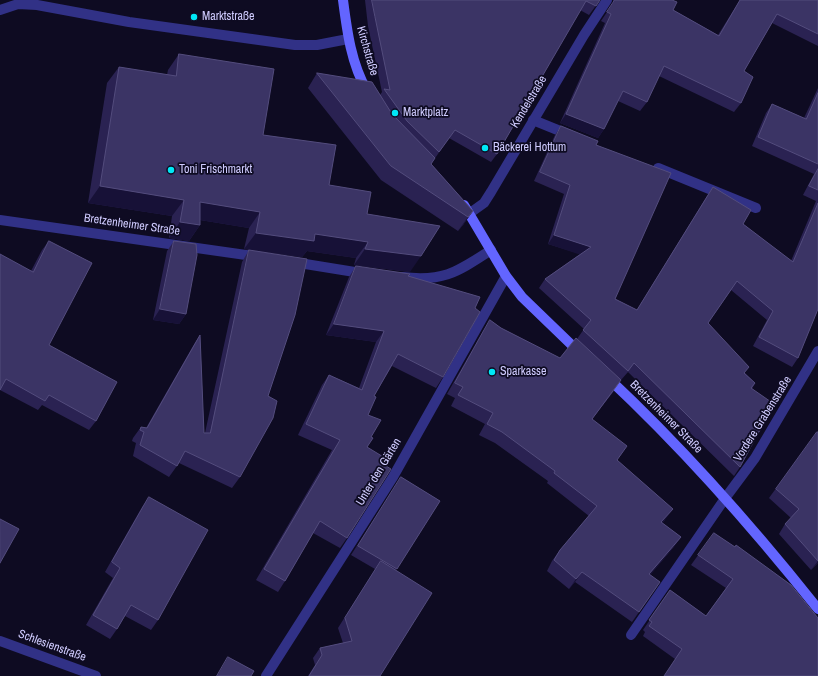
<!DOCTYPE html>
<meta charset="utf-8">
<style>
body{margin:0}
canvas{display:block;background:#0e0b22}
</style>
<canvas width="818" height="676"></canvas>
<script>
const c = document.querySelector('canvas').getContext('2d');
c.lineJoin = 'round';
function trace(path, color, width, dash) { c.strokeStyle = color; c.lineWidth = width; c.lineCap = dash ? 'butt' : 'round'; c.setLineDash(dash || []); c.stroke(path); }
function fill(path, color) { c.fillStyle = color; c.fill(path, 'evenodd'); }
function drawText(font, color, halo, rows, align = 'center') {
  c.font = font + ' "Archivo Narrow",sans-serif'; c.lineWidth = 3.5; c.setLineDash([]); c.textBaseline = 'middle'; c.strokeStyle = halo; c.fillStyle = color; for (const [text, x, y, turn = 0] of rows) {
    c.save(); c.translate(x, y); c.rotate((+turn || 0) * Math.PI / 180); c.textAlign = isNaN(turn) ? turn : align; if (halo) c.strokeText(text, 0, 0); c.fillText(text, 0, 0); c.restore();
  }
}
trace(new Path2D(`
 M533,120l37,15
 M658,168l98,40
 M631,635l95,-138`), '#313186', 10);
trace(new Path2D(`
 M0,10l18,-6 19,1 92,17 166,23h22l31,-6
 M470,213l14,-10 7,-11 93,-157 23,-35
 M0,220l260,37
 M293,262l74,12
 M402,277c42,5 55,-5 89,-27
 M726,497l29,-39 63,-107
 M0,641l96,35
 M266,676l127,-199 113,-201`), '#313186', 10);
trace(new Path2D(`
 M343,0c4,31 8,63 24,91
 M464,205l42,71 16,21 58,56
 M607,377c77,72 145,149 211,232`), '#6365ff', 10);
fill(new Path2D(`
 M365,0h235l-11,15 -9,-5 -83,144 -6,8 -42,-24 -18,26 42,47 -10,14 -5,6 -77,-51 -73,-92 9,-15 63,22 2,-3 -14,-66z
 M613,0h59l1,10 45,25 22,-35h78v46l-46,-23 -28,48 -3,32 -7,9 -75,-36 -12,26 -7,9 -22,-10 -14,28 -6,9 -38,-15 45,-100 -4,-2 12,-18z
 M179,54l84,81 104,79 43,58 -56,-7 2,-7 -49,-7 -5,6 -58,-8 5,-21 -49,-8v5l-11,16 -20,-3 3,-22 -84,-13 19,-120 12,-16 48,8 1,-5z
 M818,88v221l-20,49 -6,9 -39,-21 14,-26 -36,-30 -23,33 37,50 10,10 -3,6 -12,78 -6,9 -106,-104 -7,8 -44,-41 7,-10 -45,-41 6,-9 35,-25 -32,-10 16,-50 -30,-13 21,-46 6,-9 35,19 19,154 22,11 70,-114 6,-9 30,37 48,37 25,-60 -13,-6 11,-21 -62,-28 14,-33 6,-9 32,14z
 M49,241v104l47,76 -7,9 -47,-25 -4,5 -38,-20 31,-119 11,-21z
 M174,241l12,73 -7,10 -26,-4 14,-69z
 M249,250l-9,227 -8,11 -53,-25 -10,14 -36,-21 3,-13 -4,-2 1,-3 8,-11 5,1 47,-82 7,-11 4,98h1l37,-171z
 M356,266l52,10 35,101 -7,11 -44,-22 -18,30 -6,19 3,22 -4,10 19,19 -39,72 -7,10 -27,-15 -28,48 -7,11 -22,-12 76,-130 -34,-15 24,-50 7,-10 30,13 17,-46 -50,-7 23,-58z
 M490,320l11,8 113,63 -22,28 25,41 48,60 -3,3 19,14 -8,11 -23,27 10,7 -28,40 -57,-40 -6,7 -22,-18 5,-10 8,-11 29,-34 -42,-33 1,-2 -53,-38 -16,-8 6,-11 -34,-18 4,-8 -8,-4 36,-63z
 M817,432l1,131 -7,7 -32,-36 6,-10 6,-6 -22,-20z
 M401,477l39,24 -45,70 -15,105h-72l7,-11 -2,-7 7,-10 23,-5 -5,-15 37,-59 -24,-14z
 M149,497l9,123 -7,10 -26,-14 -8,13 -7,10 -24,-14 27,-47 -8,-6 37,-65z
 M714,533l77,52 -116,74 -32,-23 2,-4 -2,-2 27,-40 36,26 20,-28 -35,-23z`), '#2a2252');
fill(new Path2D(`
 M566,114l38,15 -6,9 -38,-15z
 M100,186l84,14 -12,16 -84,-13z
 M200,202l60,10 -11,16 -61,-10z
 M473,211l-10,14 -5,6 10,-14z
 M180,222l20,3 -11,16 -20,-3z
 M256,233l59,1 53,8 -12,16 -49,-7 -5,6 -58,-8z
 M554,235l37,12 -7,9 -36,-12z
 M365,249l56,7 -11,16 -56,-7z
 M160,309l26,5 -7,10 -26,-4z
 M334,324l50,7 -8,11 -50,-7z
 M673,509l-8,11 -11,13 7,-11z
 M681,537l-8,11 -31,37 7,-11z
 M818,560v3l-7,7 7,-9z
 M582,572l-7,10 -6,7 7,-10z`), '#171137');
const building = new Path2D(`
 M372,0h228l-4,6 -10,-5 -89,153 -42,-24 -16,22 -32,-31 -23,-32 6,1 -15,-73z
 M615,0h57l5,2 -4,8 46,26 21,-36h78v34l-41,-20 -33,57 9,6 -12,26 -77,-37 -17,36 -24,-11 -19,38 -38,-15 45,-100 -4,-2z
 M179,54l95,15 -11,66 73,10 -7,40 42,7 -4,22 73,12 -19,30 -56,-7 3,-7 -53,-8 -1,7 -58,-8 4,-21 -60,-10v23l-20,-3 4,-22 -84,-14 19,-119 57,9z
 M317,73l55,9 20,32 43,44 -4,6 42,47 -5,6 -77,-51z
 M818,93v71l-60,-27 14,-33 34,15z
 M561,126l37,15 -2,4 75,28 -56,126 22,11 76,-123 38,23 -8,14 50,38 25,-59v106l-20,49 -39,-21 14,-26 -36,-30 -29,42 41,44 -5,6 11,10 -4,5 23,16 -34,63 -106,-104 -6,8 -45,-41 8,-10 -46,-41 46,-32 -37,-12 16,-50 -30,-13z
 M818,169v21l-9,-4z
 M49,241l43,22 -43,82 68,37 -21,39 -47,-26 -4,6 -39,-22 -6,11v-136l33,18z
 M174,241l22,3 1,11 -11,59 -26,-5z
 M249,250l58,9 -12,56 -27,81 9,5 -4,17 -33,59 -55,-26 -8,15 -37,-21 4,-13 -4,-2 1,-3 6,1 53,-93 4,98h6z
 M356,266l54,8 -2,2 72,21 -5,11 5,4 -37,65 -45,-23 -24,42 2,1 -8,18 13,5 -10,17 2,1 -6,9 23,14 -4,5 5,3 -44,69 -27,-17 -35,60 -21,-12 76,-129 -34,-16 23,-49 33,15 22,-59 -50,-7z
 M490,320l11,8 59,30 16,-20 45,42 -29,39 35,27 -10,14 56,49 -12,13 20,15 -32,37 11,8 -21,30 -57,-40 -6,7 -22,-19 6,-10 37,-44 -43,-33 1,-2 -53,-39 -15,-8 6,-11 -35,-18 5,-8 -8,-4z
 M817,432h1v129l-33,-37 14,-15 -23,-20z
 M401,477l39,24 -43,68 -39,-23z
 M149,497l59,33 -50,90 -27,-15 -14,24 -24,-14 27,-47 -8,-6z
 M0,519l19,10 -19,34z
 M714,533l21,14 1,-2 55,40 27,33v58h-154l18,-27 -33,-23 3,-4 -3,-2 21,-30 36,26 27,-37 -35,-24z
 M381,561l51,32 -52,83h-71l13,-21 -2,-7 32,-7 -7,-23z
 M228,657l26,14 -3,5h-34z`);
fill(building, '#3b3465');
trace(building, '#534c7d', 1);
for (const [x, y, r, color] of [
 [194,17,4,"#00e8f7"],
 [395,113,4,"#00e8f7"],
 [485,148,4,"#00e8f7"],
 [171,170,4,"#00e8f7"],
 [492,372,4,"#00e8f7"]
]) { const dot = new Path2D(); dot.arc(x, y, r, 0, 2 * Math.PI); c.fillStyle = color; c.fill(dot); trace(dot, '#0e0b22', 1.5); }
drawText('12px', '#d0ccff', '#0e0b22', [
 ["Marktstraße",202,17],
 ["Marktplatz",403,113],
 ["Bäckerei Hottum",493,148],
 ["Toni Frischmarkt",179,170],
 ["Sparkasse",500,372]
], 'left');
drawText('12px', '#d0ccff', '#0e0b22', [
 ["Kirchstraße",367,51,74],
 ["Kendelstraße",529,102,-59],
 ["Bretzenheimer Straße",132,225,8],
 ["Bretzenheimer Straße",666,417,45],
 ["Vordere Grabenstraße",763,419,-58],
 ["Unter den Gärten",379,472,-59],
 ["Schlesienstraße",52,646,20]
]);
</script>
